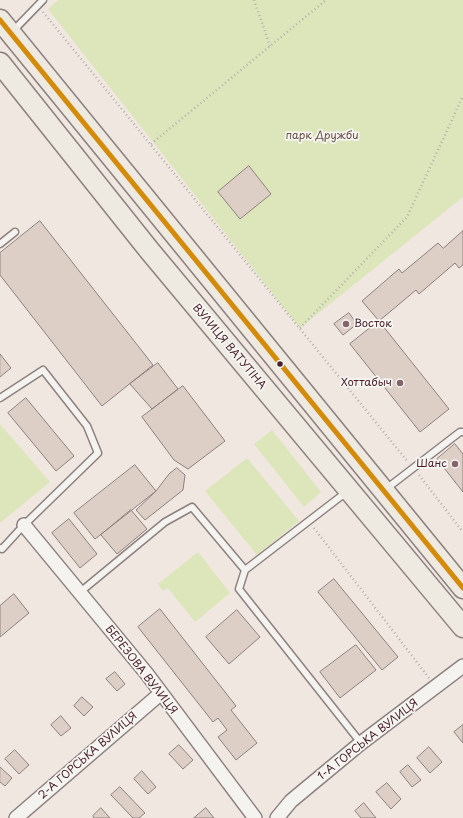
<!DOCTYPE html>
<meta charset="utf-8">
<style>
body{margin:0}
canvas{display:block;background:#efe7e0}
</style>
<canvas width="463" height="818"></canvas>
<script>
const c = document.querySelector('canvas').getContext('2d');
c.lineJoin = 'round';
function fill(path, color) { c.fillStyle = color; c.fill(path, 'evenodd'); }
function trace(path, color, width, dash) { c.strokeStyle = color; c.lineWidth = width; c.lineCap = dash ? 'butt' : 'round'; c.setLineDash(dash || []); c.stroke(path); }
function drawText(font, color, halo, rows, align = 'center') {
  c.font = font + ' "Playpen Sans",sans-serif'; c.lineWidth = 3.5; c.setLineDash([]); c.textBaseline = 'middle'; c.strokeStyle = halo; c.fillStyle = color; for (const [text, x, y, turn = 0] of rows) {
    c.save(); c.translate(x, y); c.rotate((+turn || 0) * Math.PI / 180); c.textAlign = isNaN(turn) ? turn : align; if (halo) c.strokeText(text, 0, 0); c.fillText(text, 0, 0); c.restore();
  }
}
fill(new Path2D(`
 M58,0h405v197l-163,131 -252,-319z
 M0,424l50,58 -50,41z
 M272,430l49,62 -17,15 -50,-63z
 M247,458l52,63 -42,34 -52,-64z
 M198,552l32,41 -35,29 -27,-34 -5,3 -5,-7z`), '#dde6ba');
const building = new Path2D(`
 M249,166l22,28 -31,25 -22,-27z
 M40,221l113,144 -51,41 -102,-131v-22z
 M463,231v34l-4,3 -4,-5 -36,31 -3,-4 -37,31 -17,-20 37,-32 3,4 36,-30 5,5z
 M349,313l8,11 -14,11 -9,-11z
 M379,321l70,88 -29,23 -70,-88z
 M0,354l11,14 -11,9z
 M158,363l20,26 -26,20 -22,-25z
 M183,386l42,55 -37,28 -14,-9 -32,-43z
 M26,398l48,58 -18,15 -48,-58z
 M455,444l8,10v38l-26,-33z
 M135,465l21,26 -61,48 -21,-26z
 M177,468l8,7 -2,15 -38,30 -9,-10 20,-19 13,-17z
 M131,510l16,19 -30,25 -16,-19z
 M69,519l28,35 -17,14 -28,-35z
 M334,579l64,78 -16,13 -64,-78z
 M14,594l15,19 -29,24v-31z
 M160,609l76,97 -5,4 26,33 -21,17 -18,-23 9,-7 -9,-12 -5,4 -75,-95z
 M237,610l23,27 -31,27 -23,-27z
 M356,645l20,25 -36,28 -20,-26z
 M115,672l10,12 -8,7 -11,-12z
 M82,697l11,10 -9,9 -10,-10z
 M61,716l10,12 -10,8 -10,-11z
 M463,725v18l-9,-11z
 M179,745l14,15 -10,9 -14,-15z
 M429,747l13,15 -12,11 -13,-15z
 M15,750l14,15 -10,9 -14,-15z
 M408,765l13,15 -9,7 -12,-15z
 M0,767l12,11 -7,8 -5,-4z
 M142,771l14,16 -8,7 -14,-15z
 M387,783l14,16 -10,10 -15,-17z
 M120,787l25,26 -6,5h-6l-22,-23z
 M364,803l12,15h-15l-6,-7z
 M101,808l9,10h-16l-1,-2z
 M206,808l8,10h-20z`);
fill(building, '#ddcfc6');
trace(building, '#8d8180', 1);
const lane = new Path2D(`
 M12,32l31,-32
 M0,244l15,-12
 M0,398l43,-28 44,56 11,27 -74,72 -22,24 -2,-1
 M386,489l74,-57h3
 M349,493l-9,4 -95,73 -6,19 122,154
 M79,593l86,-71 27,-15 53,63`);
const street = new Path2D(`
 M24,525l123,149 108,144
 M16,818l144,-124
 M277,818l14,-17 70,-58 102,-77`);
const primary = new Path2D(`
 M0,20l463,568
 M0,63l149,187 314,377`);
trace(lane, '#8d8180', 9);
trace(street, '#8d8180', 16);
trace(primary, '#8d8180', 23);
trace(new Path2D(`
 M254,0l16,46
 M43,12l365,450
 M151,144l175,-144
 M300,328l107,-111 56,-121
 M419,475l44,57
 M314,528l115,150`), '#b5b0af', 2.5, [1, 3]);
trace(lane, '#f4f3f0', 6);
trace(street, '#f4f3f0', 13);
trace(primary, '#eee9e1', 20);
trace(new Path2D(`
 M0,20l463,568`), '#d48b09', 5);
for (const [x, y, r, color] of [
 [346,324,4,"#84656a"],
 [280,364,3.5,"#4a1f2b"],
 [400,383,4,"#84656a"],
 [455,464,4,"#84656a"]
]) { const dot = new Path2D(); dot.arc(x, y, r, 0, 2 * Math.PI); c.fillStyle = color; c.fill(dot); trace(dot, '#f6f6f2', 1.5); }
drawText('11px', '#6b5047', '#f6f6f2', [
 ["парк Дружби",322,136]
]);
drawText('11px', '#4a1f2b', '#f6f6f2', [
 ["Восток",354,324,"left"],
 ["Хоттабыч",392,383],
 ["Шанс",447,464]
], 'right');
drawText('11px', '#4a1f2b', '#f6f6f2', [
 ["ВУЛИЦЯ ВАТУТІНА",229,347,50],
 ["БЕРЕЗОВА ВУЛИЦЯ",141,670,52],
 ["1-А ГОРСЬКА ВУЛИЦЯ",368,740,-38],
 ["2-А ГОРСЬКА ВУЛИЦЯ",88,756,-41]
]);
</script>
